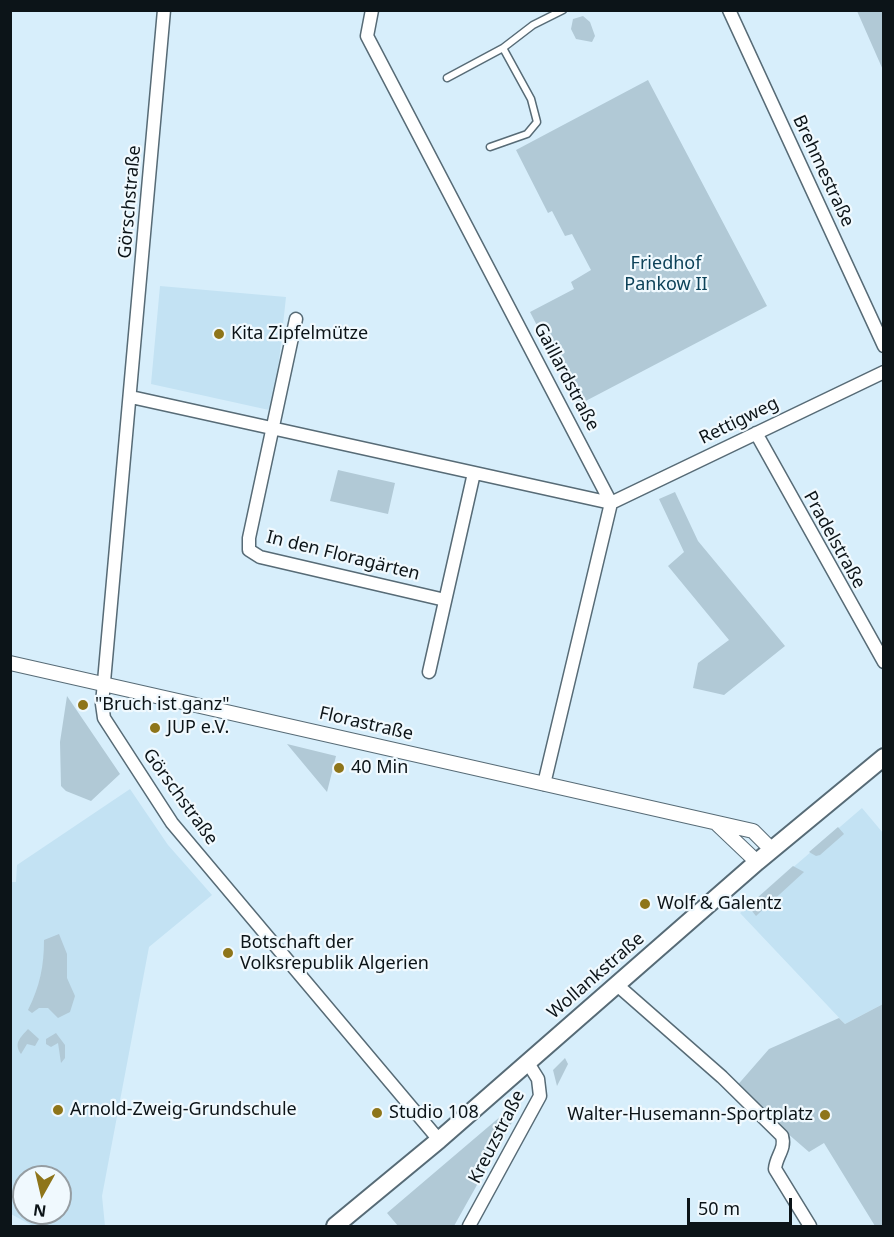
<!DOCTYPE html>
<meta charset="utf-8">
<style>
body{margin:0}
#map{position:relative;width:894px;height:1237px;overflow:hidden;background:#d7eefb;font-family:"Noto Sans",sans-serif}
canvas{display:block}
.frame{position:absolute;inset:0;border:12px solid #0c1418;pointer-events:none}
.north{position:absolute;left:12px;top:1165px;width:60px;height:60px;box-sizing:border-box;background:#f0f9fe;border:2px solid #959da2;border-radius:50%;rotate:188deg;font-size:16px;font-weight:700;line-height:24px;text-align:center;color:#0c1418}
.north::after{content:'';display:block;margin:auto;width:21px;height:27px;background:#8e751a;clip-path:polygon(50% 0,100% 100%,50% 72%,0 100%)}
.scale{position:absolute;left:687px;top:1198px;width:105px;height:27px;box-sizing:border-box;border:3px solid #0c1418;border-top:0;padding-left:8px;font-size:18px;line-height:21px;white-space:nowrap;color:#0c1418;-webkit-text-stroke:4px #f0f9fe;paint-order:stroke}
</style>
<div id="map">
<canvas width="894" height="1237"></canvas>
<div class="frame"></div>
<div class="north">N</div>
<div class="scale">50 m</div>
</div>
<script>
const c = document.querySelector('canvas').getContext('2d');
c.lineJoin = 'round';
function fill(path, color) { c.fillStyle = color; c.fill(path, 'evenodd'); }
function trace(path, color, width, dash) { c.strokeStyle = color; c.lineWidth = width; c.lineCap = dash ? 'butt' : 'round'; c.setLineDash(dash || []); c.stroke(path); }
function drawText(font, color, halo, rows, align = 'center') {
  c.font = font + ' "Noto Sans",sans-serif'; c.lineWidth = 4.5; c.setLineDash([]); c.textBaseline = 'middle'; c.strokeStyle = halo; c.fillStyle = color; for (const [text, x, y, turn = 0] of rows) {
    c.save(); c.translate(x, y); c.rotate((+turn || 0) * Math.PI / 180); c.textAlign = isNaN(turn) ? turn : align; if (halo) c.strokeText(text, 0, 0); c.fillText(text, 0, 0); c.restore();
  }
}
fill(new Path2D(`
 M160,286l126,11 -8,74 -9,39 -118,-26z
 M130,789l38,56 44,50 -63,52 -47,249 3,30h-72l-22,-12 -1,-332h6l1,-17zM24,1177h36v36h-36z
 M862,808l21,25v171l-38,20 -105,-111z`), '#c3e2f3');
fill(new Path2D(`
 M857,11h26v59z
 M583,16l7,6 5,14 -3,6 -16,-3 -5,-10 2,-10z
 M648,80l119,226 -189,99 -48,-93 44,-23 -3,-7 20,-12 -19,-36 -7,2 -13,-25 -4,2 -32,-63z
 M338,470l57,13 -7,31 -58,-13z
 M675,492l23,49 87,105 -61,49 -31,-7 5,-25 31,-23 -61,-74 16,-14 -25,-53z
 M67,696l53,78 -29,27 -25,-10 -5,-5 -1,-44z
 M287,744l49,12 -9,36z
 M838,827l6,7 -24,21 -4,1 -7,-4z
 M793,866l11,6 -48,44 -8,-10z
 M59,934l8,20v24l8,18 -5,16 -12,6 -10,-10h-9l-7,5 -4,-3c12,-24 16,-44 16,-70z
 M883,1004v222h-8l-51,-83 -15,9 -74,-64 34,-39 70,-31 6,6z
 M28,1029l11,10 -4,7 -8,-2 -6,10c-8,-11 0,-17 7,-25z
 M56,1033l9,12v13l-4,5 -3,-20 -7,4 -5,-3v-5z
 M565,1058l3,6 -11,22 -4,-16z
 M508,1110l7,7 -61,109h-56l-11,-13z`), '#b1c9d6');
const service = new Path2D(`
 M447,78l56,-30 30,-23 30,-15
 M490,147l37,-13 10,-12 -6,-23 -28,-51`);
const minor = new Path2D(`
 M164,10l-62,694 2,14 68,105 267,317
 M372,10l-5,26 244,467 -67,281
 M729,10l155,336
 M296,319l-47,219v12l11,7 185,43
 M131,397l480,106
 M756,433l128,229
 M611,503l273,-131
 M429,672l45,-199
 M616,984l106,93 60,59c4,13 -6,20 -7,33l35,57
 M469,1226l71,-130 -2,-17 -10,-16`);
const tertiary = new Path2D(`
 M10,663l743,168 19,19
 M716,823l41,39`);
const secondary = new Path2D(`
 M335,1226l104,-86 318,-278 127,-105`);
trace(service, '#576b76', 9);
trace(minor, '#576b76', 15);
trace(tertiary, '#576b76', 16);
trace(secondary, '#576b76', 20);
trace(service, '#fff', 6);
trace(minor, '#fff', 12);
trace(tertiary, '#fff', 14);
trace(secondary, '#fff', 16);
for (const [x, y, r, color] of [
 [219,334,6,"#8e751a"],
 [83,705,6,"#8e751a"],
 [155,728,6,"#8e751a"],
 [339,768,6,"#8e751a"],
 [645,904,6,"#8e751a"],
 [228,953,6,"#8e751a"],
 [58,1110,6,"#8e751a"],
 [377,1113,6,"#8e751a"],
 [825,1115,6,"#8e751a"]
]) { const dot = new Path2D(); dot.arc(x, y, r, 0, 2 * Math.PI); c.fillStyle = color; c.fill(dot); trace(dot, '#f0f9fe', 2); }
drawText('18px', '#0c1418', '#f0f9fe', [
 ["Brehmestraße",823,171,65],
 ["Görschstraße",130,202,-85],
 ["Gaillardstraße",566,377,62],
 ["Rettigweg",739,421,-26],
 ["Pradelstraße",834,540,61],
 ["In den Floragärten",343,556,14],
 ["Florastraße",366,724,13],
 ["Görschstraße",180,797,54],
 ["Wollankstraße",596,976,-41],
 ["Kreuzstraße",497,1137,-63]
]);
drawText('18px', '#0d4259', '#f0f9fe', [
 ["Friedhof",666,264],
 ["Pankow II",666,285]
]);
drawText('18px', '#0c1418', '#f0f9fe', [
 ["Kita Zipfelmütze",231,334],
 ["\"Bruch ist ganz\"",95,705],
 ["JUP e.V.",167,728],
 ["40 Min",351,768],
 ["Wolf & Galentz",657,904],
 ["Botschaft der",240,943],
 ["Volksrepublik Algerien",240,964],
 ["Arnold-Zweig-Grundschule",70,1110],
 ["Studio 108",389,1113],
 ["Walter-Husemann-Sportplatz",813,1115,"right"]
], 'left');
</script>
